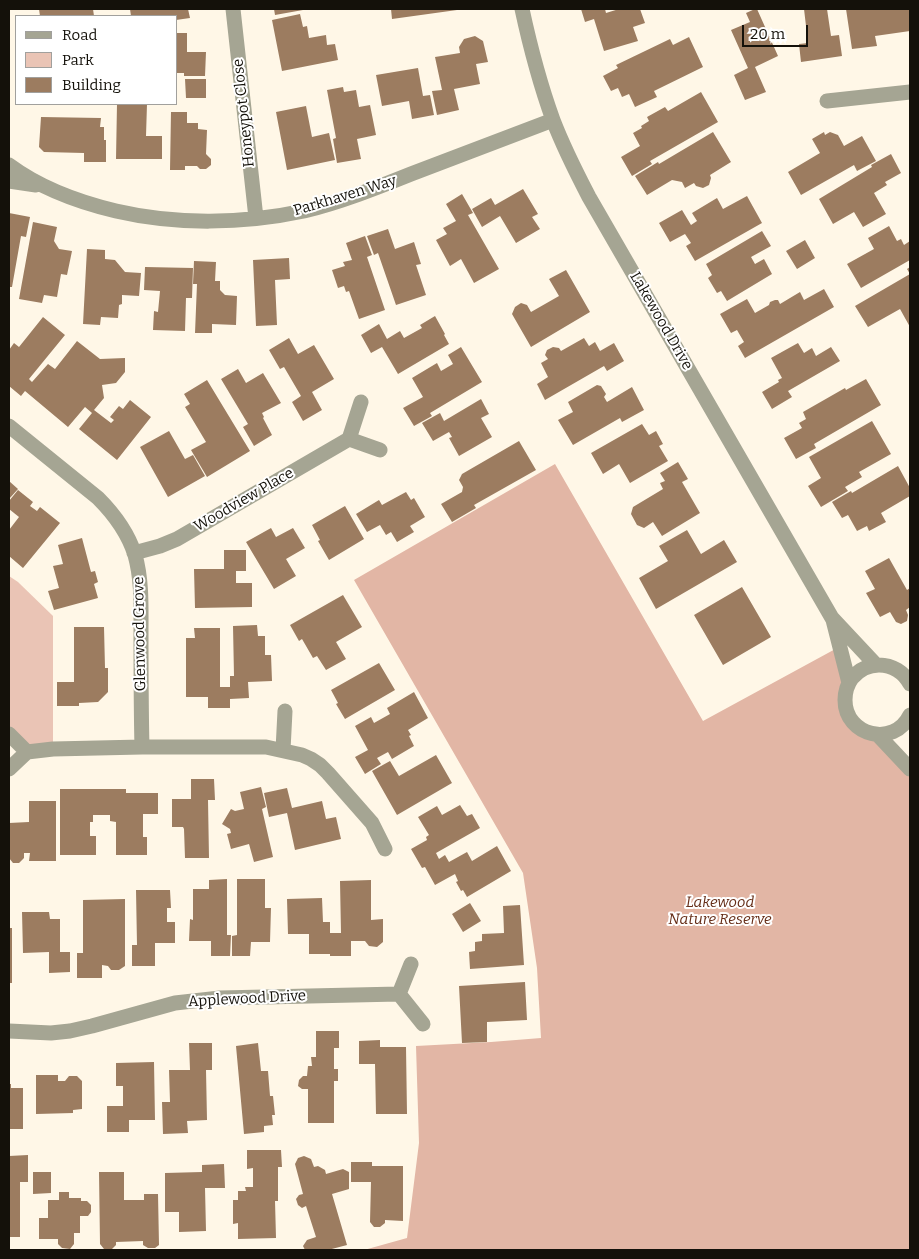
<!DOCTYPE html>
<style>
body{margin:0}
#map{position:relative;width:919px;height:1259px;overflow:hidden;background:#fff7e7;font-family:Bitter,serif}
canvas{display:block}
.frame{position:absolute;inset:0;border:10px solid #14110a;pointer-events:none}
.legend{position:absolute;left:15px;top:15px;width:162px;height:90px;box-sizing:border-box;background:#fff;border:1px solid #a1a09d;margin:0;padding:6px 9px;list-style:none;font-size:15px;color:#14110a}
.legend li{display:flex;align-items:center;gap:10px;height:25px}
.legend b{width:25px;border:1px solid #a1a09d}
.scale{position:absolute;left:742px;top:25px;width:66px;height:22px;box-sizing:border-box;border:2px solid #14110a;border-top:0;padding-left:6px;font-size:15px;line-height:18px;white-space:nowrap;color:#14110a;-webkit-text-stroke:4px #fff;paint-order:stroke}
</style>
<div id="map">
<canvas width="919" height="1259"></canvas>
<div class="frame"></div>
<ul class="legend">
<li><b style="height:6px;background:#a5a593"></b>Road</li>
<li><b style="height:14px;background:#eac4b5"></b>Park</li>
<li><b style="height:14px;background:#9c7c60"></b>Building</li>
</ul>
<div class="scale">20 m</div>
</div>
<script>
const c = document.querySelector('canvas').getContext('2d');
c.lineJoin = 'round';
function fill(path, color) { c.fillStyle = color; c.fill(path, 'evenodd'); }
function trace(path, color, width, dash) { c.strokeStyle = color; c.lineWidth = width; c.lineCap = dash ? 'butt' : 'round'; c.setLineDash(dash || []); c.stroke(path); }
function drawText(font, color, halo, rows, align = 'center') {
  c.font = font + ' Bitter,serif'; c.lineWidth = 4; c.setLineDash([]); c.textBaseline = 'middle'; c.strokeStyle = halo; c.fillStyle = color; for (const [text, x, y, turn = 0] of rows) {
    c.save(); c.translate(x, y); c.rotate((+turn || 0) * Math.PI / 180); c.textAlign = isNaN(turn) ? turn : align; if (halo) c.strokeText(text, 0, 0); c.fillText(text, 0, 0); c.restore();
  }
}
fill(new Path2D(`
 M9,576l9,6 35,34v133l-26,3 -18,-18z`), '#eac4b5');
fill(new Path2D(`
 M555,464l148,257 136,-74 6,59 65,63v481h-546l43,-12 12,-95 -3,-97 75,-4 50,-4 -4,-70 -14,-95 -169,-293z`), '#e2b6a5');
fill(new Path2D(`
 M39,9h54l1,7h-54z
 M130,9h58l2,9 -14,2v-4h-45z
 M274,9h29v1l-28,5z
 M391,9h65l1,1 -65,9z
 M581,9h24l1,4 13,-4h21l5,14 -12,4 5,14 -34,10 -10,-32 -9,3z
 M755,9h2l21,47 -23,11 11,25 -21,8 -11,-25 14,-7 -17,-38 19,-8 -4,-9z
 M804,9h23l4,27 8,-1 3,21 -41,6 -2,-18 9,-1z
 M846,9h63l1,22 -35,5 2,10 -25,3z
 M300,14l3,13 4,-1 2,12 17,-3 1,10 8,-1 3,16 -56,11 -10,-51z
 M176,33h11v19h19l-1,24h-21v-3h-8z
 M475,36l8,5 5,21 -12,2 4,20 -26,5 5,21 -22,5 -5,-24 10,-1 -7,-33 25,-4 -1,-6 5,-8z
 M689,37l14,30 -49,24 3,6 -22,10 -6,-13 -7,3 -4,-9 -7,3 -8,-15 15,-8 -2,-3 54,-26 3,6z
 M418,68l5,28 7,-1 4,20 -22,4 -3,-18 -27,5 -6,-31z
 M185,79h21v19h-20z
 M343,87l1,5 12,-2 3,17 11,-2 6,30 -19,4 4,20 -24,4 -4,-24 3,-1 -9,-48z
 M701,92l17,30 -68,39 2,3 -20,12 -11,-19 19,-11 -7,-13 9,-5 -1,-2 8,-5 -2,-4 18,-10 3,4z
 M117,104h30l-1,32h16v23h-46z
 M306,106l6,31 17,-4 6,27 -48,10 -11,-58z
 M171,112h16v11h11v6l9,1 -1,24 5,5v6l-5,4h-6l-3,-3h-12v4h-15z
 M41,117l60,1 -1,9h4v13h2v22h-22v-9l-40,-1 -5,-5z
 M713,132l18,30 -21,13 1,3 -2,7 -6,3 -7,-2 -2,-3 -9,5 -3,-6 -10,-2 -25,15 -12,-19 23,-14 1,2z
 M824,132l1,3 5,-3 8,3 6,11 18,-10 14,25 -19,10 -3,-6 -53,30 -13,-23 32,-19 -8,-14z
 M891,154l10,19 -16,9 2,3 -13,8 12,21 -23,13 -9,-15 -21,12 -14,-25 53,-32 -1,-2z
 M523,189l15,25 -6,3 8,12 -24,14 -16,-27 -18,11 -10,-18 19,-11 4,7z
 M462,194l11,19 -5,2 31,54 -25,14 -13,-24 -11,7 -14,-26 11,-6 -4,-6 13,-7 -10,-17z
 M747,196l15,27 -67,38 -9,-15 5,-3 -6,-9 -15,8 -11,-19 23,-13 9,15 6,-4 -5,-8 25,-15 6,11z
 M9,213l21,4 -4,20 -5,-1 -9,51h-3z
 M33,222l24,5 -3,14 5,8 13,2 -5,24 -6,-1 -4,23 -13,-2 -2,8 -23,-4z
 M889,226l8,15 4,-2 3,6 6,-4v19l-49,28 -14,-24 27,-15 -6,-11z
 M388,229l7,20 19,-7 7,22 -5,1 10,30 -30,10 -18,-52 -4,2 -7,-19z
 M762,231l9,15 -20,11 4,7 9,-5 8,15 -45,27 -6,-10 -4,2 -9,-15 4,-3 -6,-11z
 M365,236l7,19 -5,2 18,53 -26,9 -10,-28 -3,1 -2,-6 -6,2 -6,-18 13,-4 -2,-4 9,-2 -6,-17z
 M805,240l10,18 -18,11 -11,-18z
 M87,249l18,1v9l10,1 10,12 16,1 -2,23 -17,-1v9l-3,1 -1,13 -17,-1 -1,8 -17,-1z
 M289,258l1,21 -15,1 2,45 -21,1 -3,-66z
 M194,261l22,1 -1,19h5v9l5,5 12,1 -1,29 -24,-1v9h-17l2,-49h-4z
 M145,267l48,1 -1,30h-6l-1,33 -32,-1 1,-19 4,1 2,-21 -16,-1z
 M910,267v60l-10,-18 -32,18 -13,-21 55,-32 -3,-5z
 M566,270l24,42 -59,35 -19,-33 3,-7 6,-4 6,2 4,7 28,-16 -10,-17z
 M824,289l10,18 -89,51 -7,-12 6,-4 -7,-12 -6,3 -11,-19 27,-15 8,14 14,-8 1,-3 5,-2h3l2,4 20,-12 4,8z
 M435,316l10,18 -1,1 5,9 -51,30 -16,-27 -11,6 -10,-18 18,-11 8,15 13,-8 4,7 18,-10 -2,-3z
 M43,317l22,18 -36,44 3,3 16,-18 7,5 22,-28 23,18 25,-1v14l-9,11 -14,2 2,13 -10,12 17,13 3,-3 -4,-3 9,-11 4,3 7,-9 21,17 -34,43 -38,-31 13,-16 -7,-6 -17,20 -43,-36 -4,5 -12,-10v-36l5,-7 5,4z
 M289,338l9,16 16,-9 20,34 -22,13 10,18 -19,11 -11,-19 9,-6 -17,-29 -4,2 -11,-19z
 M584,338l5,8 6,-4 5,9 14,-8 10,18 -17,10 -3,-5 -59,34 -8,-16 11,-7 -7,-14 7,-4 -3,-4 2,-5 6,-3 6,1 2,3z
 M798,343l6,10 8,-5 4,8 15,-9 9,14 -52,30 4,6 -20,12 -10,-17 17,-10 -1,-2 4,-2 -11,-20z
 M461,347l21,35 -52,31 2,3 -18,10 -11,-18 20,-11 -11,-19 25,-15 4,8 12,-7 -5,-9z
 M238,369l8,14 17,-10 18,30 -19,10 2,4 -1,1 9,17 -18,11 -11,-19 5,-3 -27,-45z
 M866,379l15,26 -67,39 2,4 -20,11 -12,-21 18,-10 -3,-5 7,-4 -3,-7 42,-24 1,2z
 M207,380l43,71 -43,26 -16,-27 15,-8 -21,-35 5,-3 -6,-10z
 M597,385l4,1 5,8 -2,3 3,5 25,-15 12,23 -22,12 -2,-4 -47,27 -15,-25 15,-8 -5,-10z
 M481,399l8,15 -8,4 11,19 -33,19 -10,-18 3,-1 -3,-5 -16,9 -11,-18 18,-10 4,8z
 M872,421l19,33 -32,18 3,5 -17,10 3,4 -27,16 -13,-21 13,-8 -12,-21z
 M642,424l7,11 7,-4 7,13 -4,2 9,15 -38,22 -11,-19 -16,10 -12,-21z
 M169,431l16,28 8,-4 12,21 -37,21 -28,-50z
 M519,441l17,29 -62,35 2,3 -24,14 -11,-18 21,-12 1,-5 -4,-7 3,-6z
 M678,462l10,17 -6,3 18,31 -38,23 -9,-14 -9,6 -7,-3 -6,-11 2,-7 30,-18 -3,-6 5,-2 -5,-8z
 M898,466l12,22v8l-29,17 5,9 -17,9 -2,-5 -10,5 -9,-16 -6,3 -10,-16 19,-11 1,2z
 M9,481l9,8 -9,10z
 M18,490l15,12 -3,4 7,5 3,-4 20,16 -37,45 -14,-12v-26l10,-13 -10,-8v-8z
 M406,492l5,8 3,-2 11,19 -15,9 4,6 -17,10 -6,-10 -5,3 -6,-10 -13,7 -11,-18 23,-14 3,5z
 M345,506l19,33 -35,21 -11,-19 2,-1 -8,-15z
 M271,528l5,9 17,-9 12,20 -19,11 10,17 -22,13 -28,-47z
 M687,530l14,24 23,-14 13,22 -81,47 -17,-31 29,-17 -9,-15z
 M82,538l9,34 4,-1 3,11 -4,2 4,14 -44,12 -6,-19 11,-3 -6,-22 10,-2 -5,-19z
 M224,550h22v21h-10v12h16v24l-57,1 -1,-39h30z
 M889,558l18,32 3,-2v19l-4,3 2,5 -1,6 -6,3 -5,-2 -6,-10 -10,5 -14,-24 9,-4 -10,-18z
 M742,587l29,50 -48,28 -29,-50z
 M343,595l19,32 -26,15 10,17 -20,11 -9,-14 -4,2 -11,-19 -3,2 -9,-16z
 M257,625l1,11h7v19h6l1,26 -24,1 1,16 -19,1v9h-22v-11h-22v-59h9l-1,-10h26v59h10v-11h4l-1,-50z
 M74,627h30l1,41h3v24l-10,10 -19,1v3h-22v-24h17z
 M379,663l16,27 -50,29 -9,-15 2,-1 -7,-13z
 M414,692l14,26 -20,12 3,5 -2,1 5,10 -22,13 -4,-7 -11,6 4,6 -16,10 -10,-17 13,-7 -13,-24 16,-9 3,6 16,-9 -3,-6z
 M436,755l16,28 -55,32 -25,-44 18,-10 9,15z
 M191,779h23l1,21h-7l1,58h-24l-1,-29 -1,-2h-11v-28h19z
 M261,787l5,20 -4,2 11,48 -19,5 -5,-18 -18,5 -4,-15 4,-1 -1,-4 -8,-5 9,-15 4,2 9,-2 -4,-17z
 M287,788l5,20 30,-7 4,18 10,-2 5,22 -46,11 -8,-37 -18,4 -5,-24z
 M60,789h66v4h32v21h-15v23h4v18h-31v-33l-6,-1v-6h-17v7h-3v14h6v19h-36z
 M29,801h27v60h-27l1,-8h-6v5l-5,5h-6l-4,-5v-35l20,-1z
 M460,805l7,11 5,-2 8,14 -44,25 3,6 6,-4 4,7 18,-10 5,9 25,-15 14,25 -44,26 -4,-7 -2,1 -5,-9 2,-1 -3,-7 -20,11 -10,-18 -3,1 -11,-19 16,-9 -1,-3 3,-2 -11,-18 19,-11 5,9z
 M227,879v56h4l-1,21h-19v-15h-22l1,-22 3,1v-31h16v-9z
 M237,879h28v29h6l-1,34h-19l-1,14h-18v-20l5,-1z
 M371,880v40l12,-1v23l-6,5 -8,-1 -4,-5h-14v15h-21v-2h-21v-20h-21l-1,-35 35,-1 1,24h7v11h11l-1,-52z
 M136,890h34l1,18h-4v14h8v21h-20v23h-23v-21h5z
 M125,899v67l-6,4h-8l-3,-4 -6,-1v13h-25v-25h6v-53z
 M470,903l11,18 -18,11 -11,-18z
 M520,905l4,60 -54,4 -1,-17 6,-1v-9l7,-1v-7l22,-1 -1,-27z
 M22,912h27l1,7h10v33h10v20l-21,1v-21l-26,1z
 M9,928h3v55h-3z
 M525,982l2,38 -40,2v20l-25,1 -3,-57z
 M316,1031h23v17h-5v21h4v12h-4v42h-26v-34h-6l-4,-3 1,-6 4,-4h4l1,-10h4l-1,-9h5z
 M380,1040v7h26l1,67h-31l-1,-50h-16v-23z
 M189,1043h23v27h-6l1,50 -20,1 1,12 -25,1 -1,-32h8l-1,-32h21z
 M258,1043l3,28h7l2,25h3l2,19h-3l1,10 -9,1v6l-20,2 -8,-88z
 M154,1062l1,58h-26v12h-22v-26h16v-20h-7v-23z
 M36,1075h22v6h7l4,-5h8l5,5v28l-9,1v3l-37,1z
 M9,1084h2v4h12v41h-14z
 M247,1150h34l1,17h-4v34h-3l1,37 -38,1v-16l-5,1v-24h5v-9h8l-1,-4h8v-19l-6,1z
 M28,1155v27h-8v55h-11v-81z
 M304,1156l7,3 3,8 4,-1 7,4 1,4 17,-5 6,3v17l-17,5 15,51 -19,5h-23l-2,-4 4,-6 9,-3 -10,-31 -4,2 -4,-3 -2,-6 3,-4 4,-1 -8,-30 3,-6z
 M351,1162h21v4h31v55l-18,-1v3l-5,4h-6l-4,-5 1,-40h-20z
 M224,1164l1,24h-20l1,43 -27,1v-20h-14v-39l37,-1v-7z
 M33,1172h18v21l-18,1z
 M99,1172h25v28h20v-6h14l1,51 -4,3h-7l-5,-3v-4l-27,1v3l-4,4h-8l-4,-5z
 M59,1192h10v6h12v3h6l4,4v7l-3,4h-8v17h-6v11l-4,5 -8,-1 -4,-4v-5h-19v-21h9v-18h11z`), '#9c7c60');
trace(new Path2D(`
 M233,9l23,209
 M522,9c8,37 18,75 31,111 10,26 23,52 36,77l243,421 44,47
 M827,101l83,-9
 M9,165c31,23 69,37 107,46 60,14 127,13 188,0 37,-9 72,-23 107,-37 48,-18 95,-36 142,-54
 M9,181l27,4
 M9,426l89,72c16,16 30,35 37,57 7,25 6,51 6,76 0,39 0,77 1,116
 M349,439l31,11
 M134,553l26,-7 17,-7 172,-100 12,-37
 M833,620l16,63
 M910,684c-6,-12 -18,-19 -31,-19 -11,0 -20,5 -27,13 -5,7 -7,14 -7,22 0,36 49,48 65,15
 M9,734l18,18 -18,17
 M878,735l32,34
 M283,750l2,-39
 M27,752l26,-3 89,-2h124l36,8 9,4 9,6 8,8 44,50 13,26
 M411,964l-12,30 24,30
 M9,1031l42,2 19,-2 22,-5 83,-23 45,-5 179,-4`), '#a5a593', 15);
drawText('15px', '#14110a', '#fff', [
 ["Honeypot Close",244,113,-96],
 ["Parkhaven Way",345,196,-17],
 ["Lakewood Drive",661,321,60],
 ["Woodview Place",244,500,-30],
 ["Glenwood Grove",140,634,-91],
 ["Applewood Drive",247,999,-3]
]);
drawText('italic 15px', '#662e18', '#fff', [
 ["Lakewood",720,903],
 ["Nature Reserve",720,920]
]);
</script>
